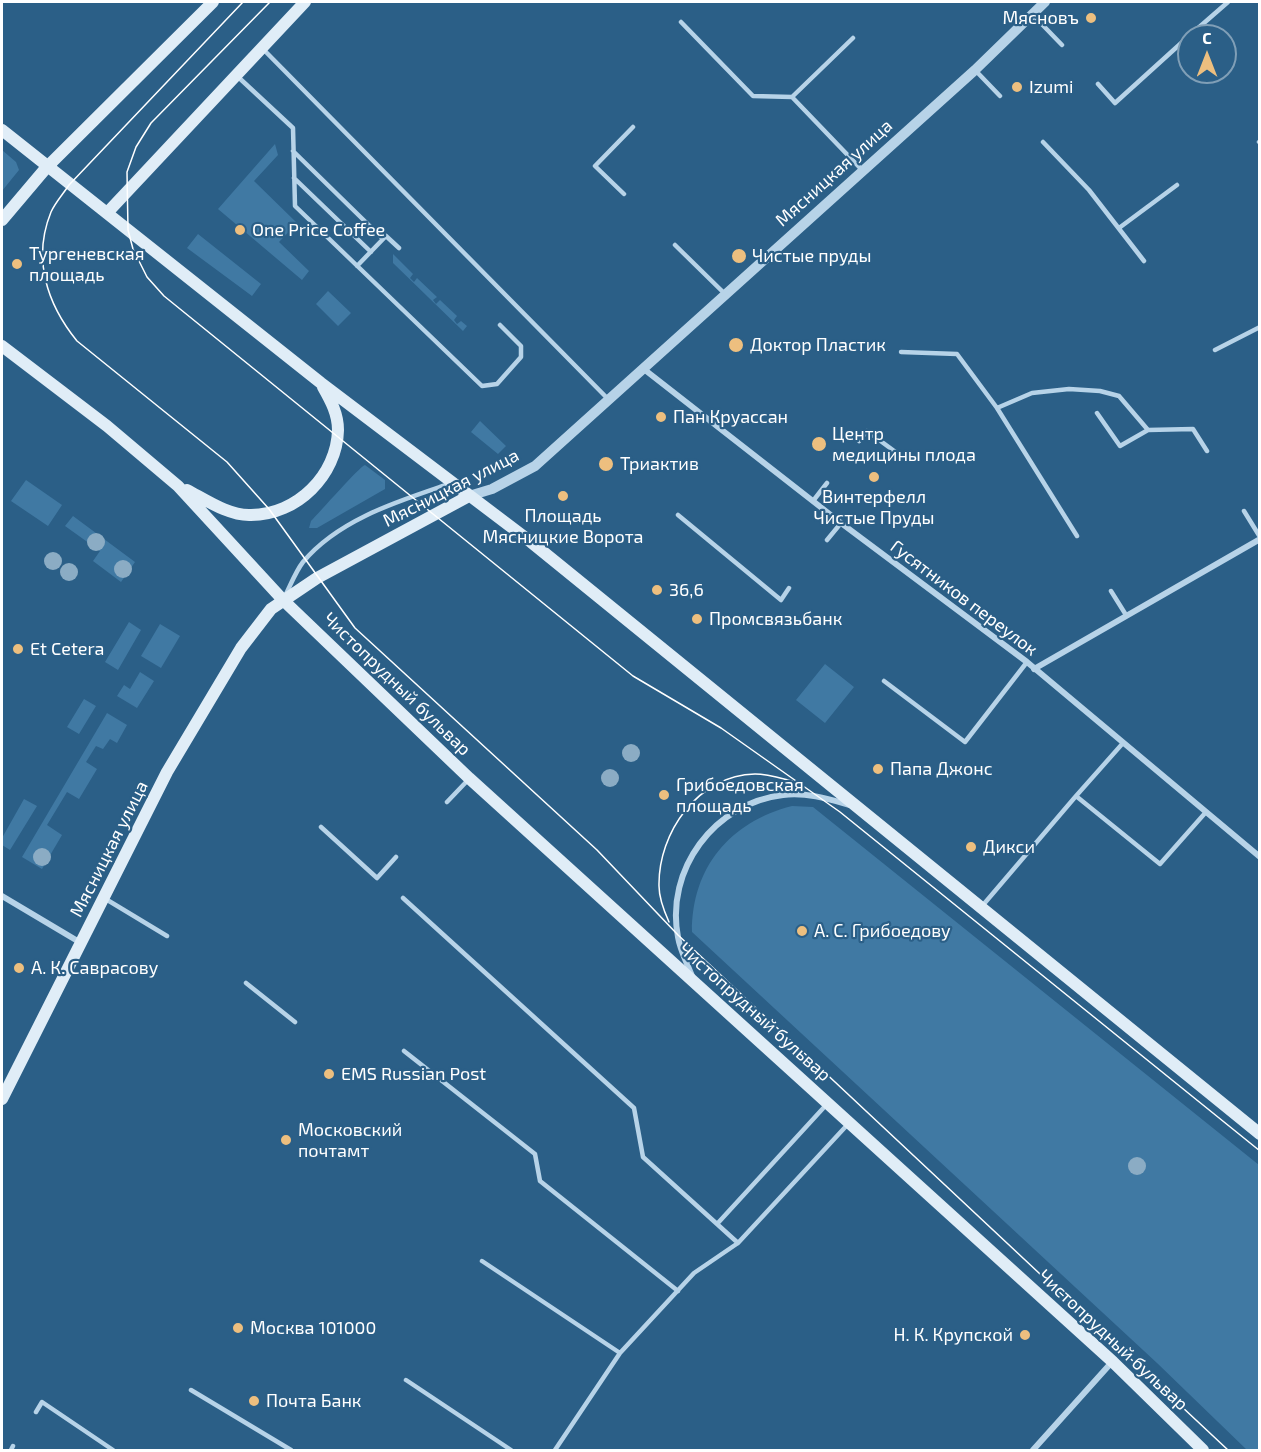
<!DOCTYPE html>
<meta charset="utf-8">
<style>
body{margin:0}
#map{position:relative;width:1261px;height:1452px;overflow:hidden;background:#2b5f87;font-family:"Exo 2",sans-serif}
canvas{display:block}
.frame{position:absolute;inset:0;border:3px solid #fff;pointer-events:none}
.north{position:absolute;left:1177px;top:24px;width:60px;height:60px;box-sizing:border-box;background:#2b5f87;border:2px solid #809fb7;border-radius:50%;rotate:0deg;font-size:16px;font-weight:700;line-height:24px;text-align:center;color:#fff}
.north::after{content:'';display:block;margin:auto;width:21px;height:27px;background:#edbf7f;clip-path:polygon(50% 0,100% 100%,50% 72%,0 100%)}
</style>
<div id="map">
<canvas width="1261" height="1452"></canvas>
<div class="frame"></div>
<div class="north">С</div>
</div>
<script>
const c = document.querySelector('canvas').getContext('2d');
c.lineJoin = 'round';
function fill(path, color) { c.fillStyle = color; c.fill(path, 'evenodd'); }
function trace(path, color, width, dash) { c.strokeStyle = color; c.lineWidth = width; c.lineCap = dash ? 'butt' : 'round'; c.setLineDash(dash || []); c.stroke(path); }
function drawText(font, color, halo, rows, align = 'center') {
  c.font = font + ' "Exo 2",sans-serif'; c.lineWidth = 4.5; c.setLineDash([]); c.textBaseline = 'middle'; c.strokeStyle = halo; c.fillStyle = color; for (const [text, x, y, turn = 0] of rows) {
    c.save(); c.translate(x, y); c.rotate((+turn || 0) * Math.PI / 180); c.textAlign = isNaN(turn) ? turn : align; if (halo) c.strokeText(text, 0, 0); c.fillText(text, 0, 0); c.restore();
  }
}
fill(new Path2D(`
 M275,144l3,11 -24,26 43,42 -18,19 30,29 -7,9 -84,-71z
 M2,150l14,12 3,8 -17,21z
 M198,234l63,50 -9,12 -65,-48z
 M393,254l20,20 -3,4 4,4 3,-4 20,19 -4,3 3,4 4,-4 17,16 -3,4 3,4 4,-3 6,5 -4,5 -70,-68z
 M328,291l23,22 -13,13 -22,-22z
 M480,421l26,25 -8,8 -27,-22z
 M365,465l20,15v9l-68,39h-8l2,-7c9,-9 48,-54 54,-56z
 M26,480l36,25 -14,21 -37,-25z
 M73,516l62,46 -14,20 -28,-21 7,-10 -35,-25z
 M129,622l12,8 -23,40 -13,-8z
 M160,624l20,12 -19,32 -20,-12z
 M825,664l29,23 -29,36 -29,-23z
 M140,672l14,9 -17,27 -20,-12 7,-11 6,4z
 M84,699l12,7 -17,28 -12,-7z
 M107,713l20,12 -10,18 -7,-4 -7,10 -7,-3 -10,16 11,7 -18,30 -12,-7 -20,33 15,10 -20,34 -20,-12z
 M24,799l13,7 -27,44 -8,-5v-7z
 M792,806l21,1 446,358v285h-12l-90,-87 -465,-431c0,-65 38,-110 100,-126z`), '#4079a3');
trace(new Path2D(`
 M1032,14l30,31
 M681,22l72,74 39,1 71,74
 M1189,36l39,-34
 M263,49l346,351
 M975,70l25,26
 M236,75l57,53 2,78 187,180 15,-2 24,-27v-11l-21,-21
 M1098,84l17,19 74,-67
 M792,97l61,-59
 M1043,142l46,48 55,71
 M1259,142l1,-1
 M293,151l90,88
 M294,178l77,74
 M624,194l-29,-28 38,-39
 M1119,228l58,-43
 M675,245l49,48
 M357,266l29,-30 13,12
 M1215,350l45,-23
 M901,352l56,2 40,54 35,-15 37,-4 31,2 19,5 29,34
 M997,408l80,128
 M1097,413l23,33 28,-16 45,-1 14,22
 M859,441l8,-10 38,28
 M813,501l14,-18
 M1244,511l16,26
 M678,515l103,85 8,-12
 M827,540l14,-17
 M1111,591l15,24
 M286,594c5,-10 10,-23 17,-32 36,-43 96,-61 146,-78
 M884,681l81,61 62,-80
 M1123,743l-47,53 84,68 46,-52
 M447,802l21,-22
 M321,827l56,51 19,-21
 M104,898l63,38
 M403,898l231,210 9,49 74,67 110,-120
 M983,905l93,-109
 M246,983l49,39
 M404,1051l131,103 5,27 138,110
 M717,1224l21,19
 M482,1261l138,92 74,-80 44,-30 111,-120
 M406,1380l105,70
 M191,1390l100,60
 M36,1412l6,-10 71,48
 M11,1450l2,-4
 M555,1450l65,-97`), '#b7d3e8', 4.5);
trace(new Path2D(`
 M645,370l196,153 186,139 233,195
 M1034,669l226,-130
 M2,896l79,47
 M692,976c-5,-13 -12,-26 -14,-39 -13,-67 36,-134 105,-142 23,-3 46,4 67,10
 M1033,1450l79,-88`), '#b7d3e8', 6);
trace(new Path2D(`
 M469,496l23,-7 43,-23 440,-396 70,-68`), '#b7d3e8', 10);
trace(new Path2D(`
 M2,130l319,253 210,159 729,592
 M107,213l198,-211
 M2,220l44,-52 167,-166
 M2,346l105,80 71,60 105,114 186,178 644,584 90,88
 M187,490c19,10 42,26 64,25 46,0 86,-40 87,-85 0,-16 -7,-29 -15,-43
 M2,1099l165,-327 74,-124 30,-39 46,-31 152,-82`), '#e0edf7', 12);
trace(new Path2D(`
 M243,2l-174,183c-6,9 -14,18 -18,27 -19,47 -4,92 26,129l150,121 42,47 86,119 242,222 81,85 550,515
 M270,2l-119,121 -15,24 -9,25 1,58 5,19 14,28 17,19 469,380 88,52 119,84 420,339
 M669,922c-5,-11 -10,-25 -10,-36 -1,-53 39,-111 96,-112 12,0 25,4 37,7`), '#fff', 1.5);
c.fillStyle = '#8bacc4';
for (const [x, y] of [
 [96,542],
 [53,561],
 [123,569],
 [69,572],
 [631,753],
 [610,778],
 [42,857],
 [1137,1166]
]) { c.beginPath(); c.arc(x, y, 9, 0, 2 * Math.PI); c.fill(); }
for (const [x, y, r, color] of [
 [1091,18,6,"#edbf7f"],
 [1017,87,6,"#edbf7f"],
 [240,230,6,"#edbf7f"],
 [739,256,8,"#edbf7f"],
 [17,264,6,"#edbf7f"],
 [736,345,8,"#edbf7f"],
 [661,417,6,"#edbf7f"],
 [819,444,8,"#edbf7f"],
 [606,464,8,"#edbf7f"],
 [874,477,6,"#edbf7f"],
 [563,496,6,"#edbf7f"],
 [657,590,6,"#edbf7f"],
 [697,619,6,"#edbf7f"],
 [18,649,6,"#edbf7f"],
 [878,769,6,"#edbf7f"],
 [664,795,6,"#edbf7f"],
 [971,847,6,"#edbf7f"],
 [802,931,6,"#edbf7f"],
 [19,968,6,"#edbf7f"],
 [329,1074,6,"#edbf7f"],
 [286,1140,6,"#edbf7f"],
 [238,1328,6,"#edbf7f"],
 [1025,1335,6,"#edbf7f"],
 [254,1401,6,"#edbf7f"]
]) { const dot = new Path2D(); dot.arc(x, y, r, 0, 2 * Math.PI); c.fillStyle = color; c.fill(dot); trace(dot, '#2b5f87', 2); }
drawText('18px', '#fff', '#2b5f87', [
 ["Мясновъ",1079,18,"right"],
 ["Izumi",1029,87],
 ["One Price Coffee",252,230],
 ["Тургеневская",29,254],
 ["площадь",29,275],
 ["Чистые пруды",752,256],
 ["Доктор Пластик",750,345],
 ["Пан Круассан",673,417],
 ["Центр",832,434],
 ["медицины плода",832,455],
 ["Триактив",620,464],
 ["Винтерфелл",874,497,"center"],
 ["Чистые Пруды",874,518,"center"],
 ["Площадь",563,516,"center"],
 ["Мясницкие Ворота",563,537,"center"],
 ["36,6",669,590],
 ["Промсвязьбанк",709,619],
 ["Et Cetera",30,649],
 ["Папа Джонс",890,769],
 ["Грибоедовская",676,785],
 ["площадь",676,806],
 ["Дикси",983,847],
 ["А. С. Грибоедову",814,931],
 ["А. К. Саврасову",31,968],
 ["EMS Russian Post",341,1074],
 ["Московский",298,1130],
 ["почтамт",298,1151],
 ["Москва 101000",250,1328],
 ["Н. К. Крупской",1013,1335,"right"],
 ["Почта Банк",266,1401]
], 'left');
drawText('18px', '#fff', '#2b5f87', [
 ["Мясницкая улица",834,173,-42],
 ["Мясницкая улица",451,488,-27],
 ["Гусятников переулок",964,598,37],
 ["Чистопрудный бульвар",397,684,44],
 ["Мясницкая улица",109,849,-63],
 ["Чистопрудный бульвар",755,1012,42],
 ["Чистопрудный бульвар",1113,1340,43]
]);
</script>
